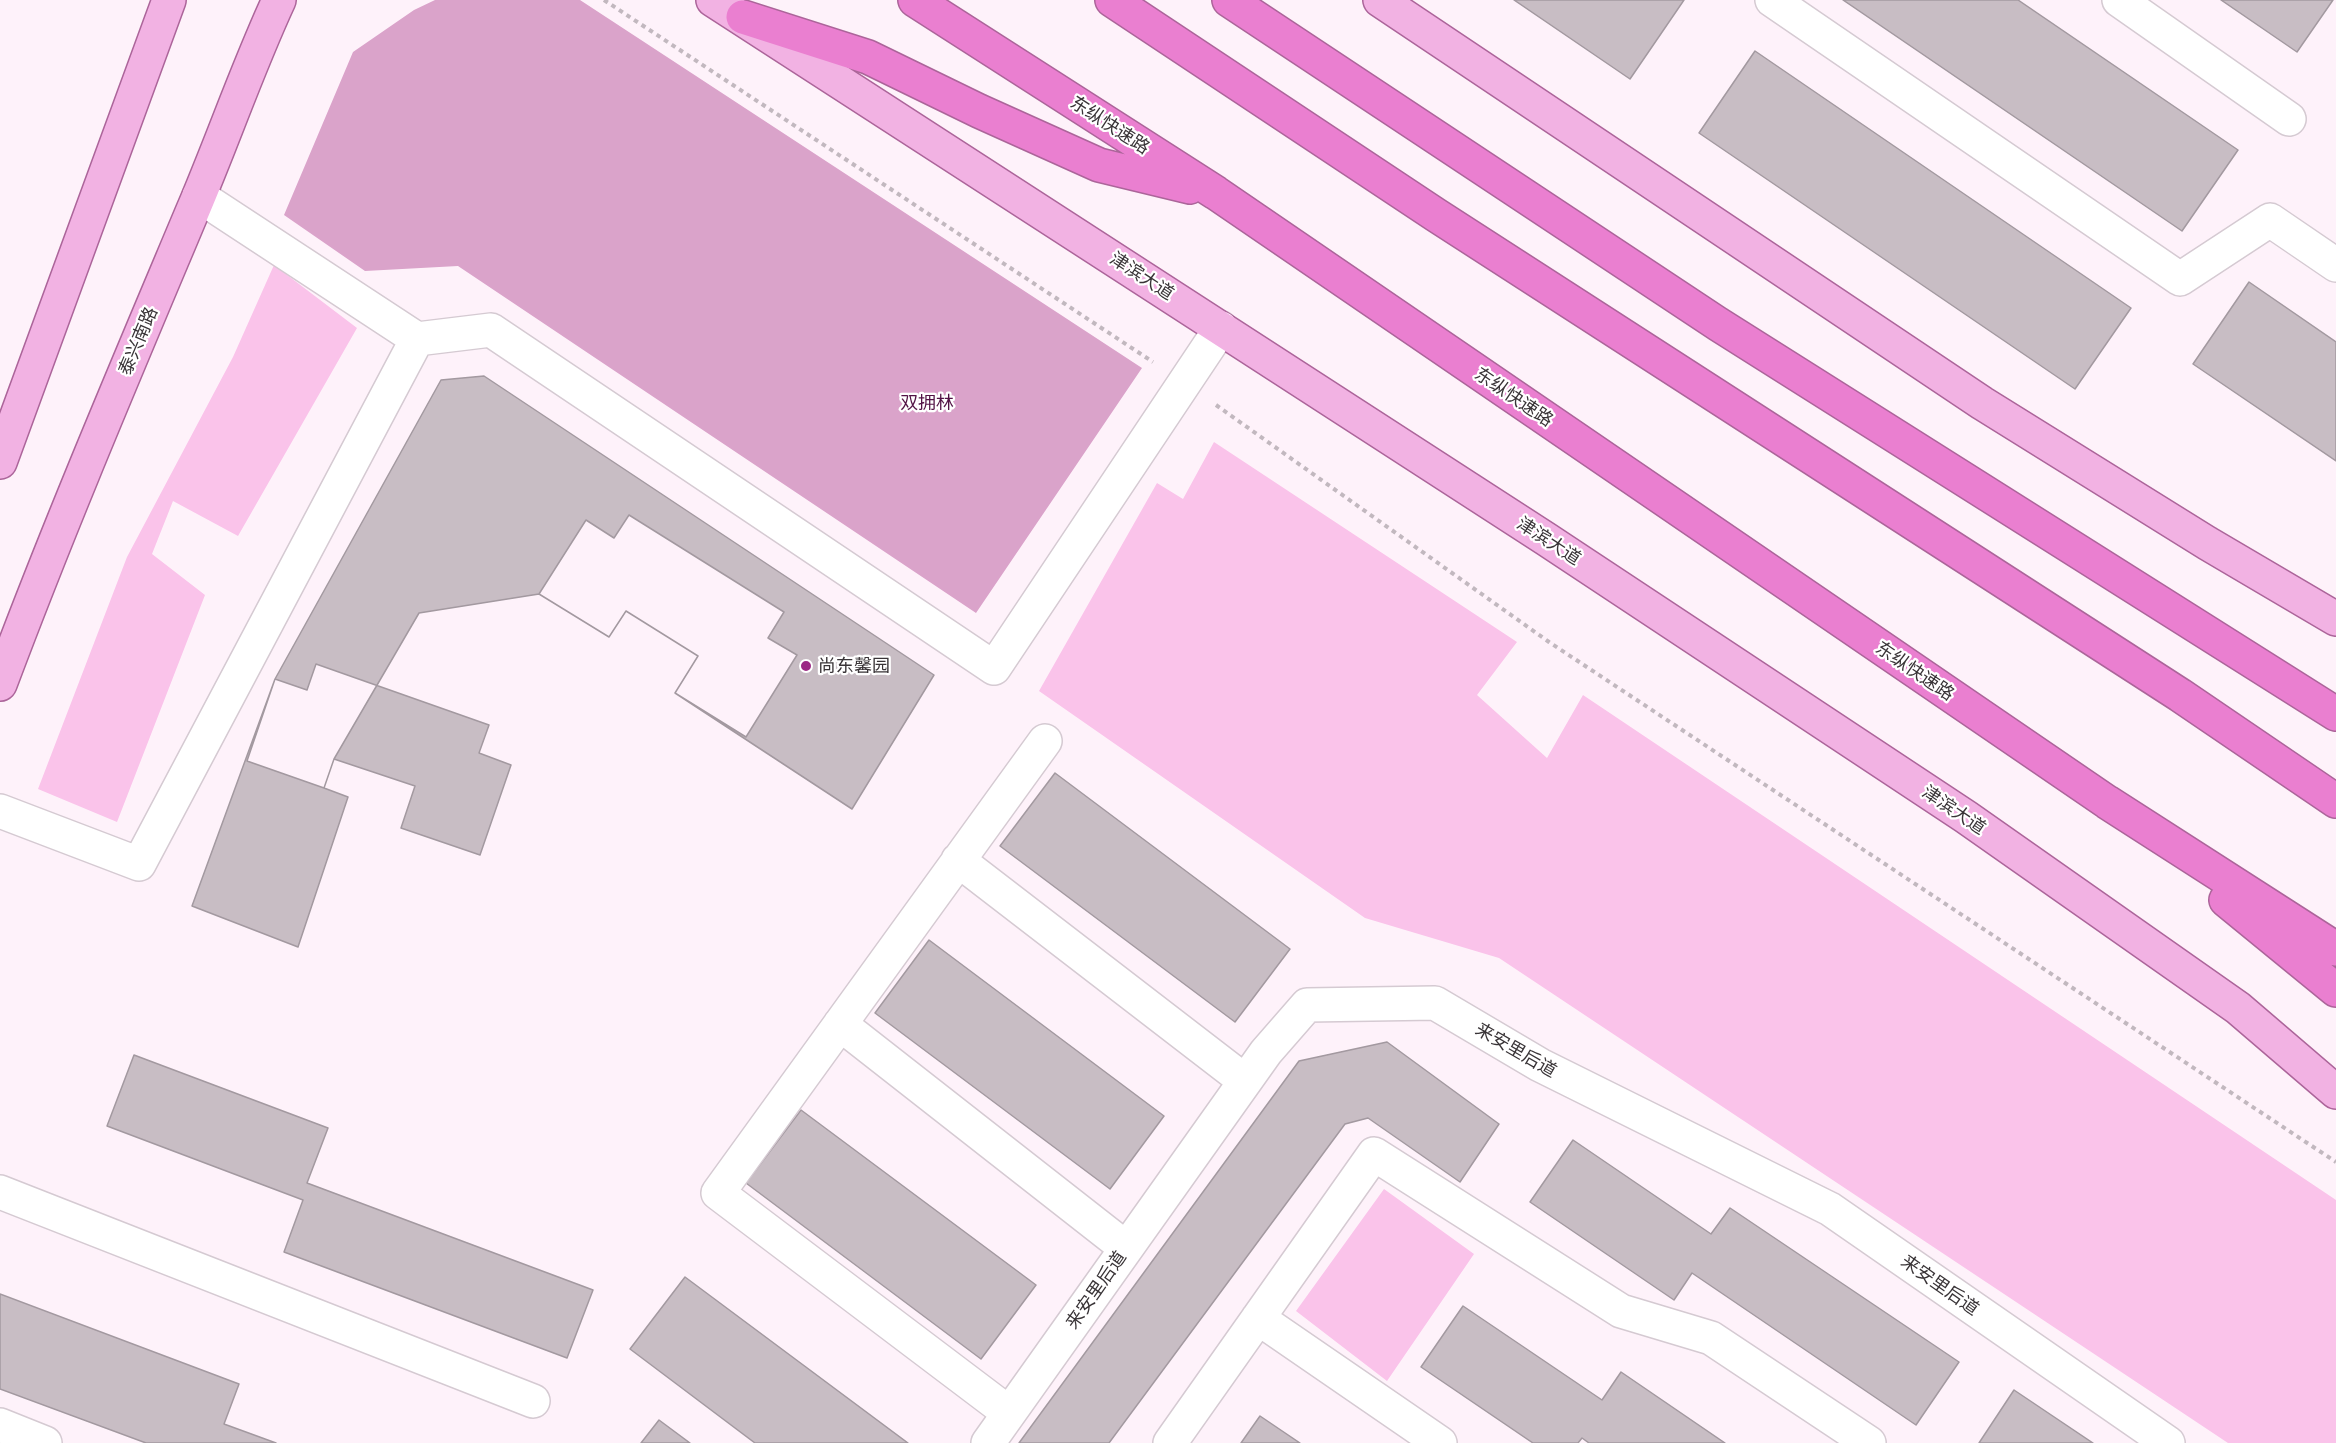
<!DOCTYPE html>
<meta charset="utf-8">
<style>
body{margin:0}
canvas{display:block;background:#fef2fa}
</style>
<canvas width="2336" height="1443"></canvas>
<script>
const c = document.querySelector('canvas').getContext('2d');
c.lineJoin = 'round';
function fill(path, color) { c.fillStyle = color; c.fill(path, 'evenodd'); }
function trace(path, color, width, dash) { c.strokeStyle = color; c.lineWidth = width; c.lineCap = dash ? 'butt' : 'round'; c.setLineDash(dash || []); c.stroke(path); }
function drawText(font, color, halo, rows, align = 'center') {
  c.font = font + ' "Exo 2","Noto Sans SC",sans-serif'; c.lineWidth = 4.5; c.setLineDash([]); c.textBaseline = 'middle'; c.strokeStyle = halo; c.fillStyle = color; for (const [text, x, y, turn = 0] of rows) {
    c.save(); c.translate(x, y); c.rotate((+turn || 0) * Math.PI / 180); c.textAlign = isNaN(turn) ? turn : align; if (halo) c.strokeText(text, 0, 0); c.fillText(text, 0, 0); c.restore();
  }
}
fill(new Path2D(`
 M274,265l83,63 -119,208 -65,-35 -21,53 53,41 -88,227 -79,-33 89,-232 106,-200z
 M1214,442l303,200 -40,53 70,63 36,-63 753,505v243h-108l-729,-485 -134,-40 -326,-227 118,-208 26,16z
 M1384,1189l90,65 -87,127 -91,-70z`), '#fac3ea');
fill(new Path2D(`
 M435,0h145l562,368 -166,245 -518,-347 -93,5 -81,-56 69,-163 61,-42z`), '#daa3ca');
const building = new Path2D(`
 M1514,0h170l-54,79z
 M1843,0h175l220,150 -56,81z
 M2221,0h112l-36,52z
 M1755,51l376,257 -56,81 -376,-256z
 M2249,282l87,60v119l-143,-97z
 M484,376l450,299 -82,134 -177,-116 23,-37 -72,-45 -17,26 -70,-43 -120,19 -85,146 -10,29 24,9 -50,150 -106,-41 83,-227 166,-299z
 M629,515l155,97 -16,26 29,17 -51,82 -71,-44 23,-37 -72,-45 -17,26 -70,-43 47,-74 28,18z
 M316,664l173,61 -10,28 32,12 -31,90 -79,-27 14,-42 -81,-27 -10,29 -77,-27 28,-82 32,11z
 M1055,773l235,176 -55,73 -235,-176z
 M929,940l235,176 -54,73 -235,-176z
 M1387,1042l112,82 -39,58 -92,-64 -23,6 -236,319h-90l280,-382z
 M134,1055l194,73 -21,55 286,107 -26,68 -283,-106 19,-52 -196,-74z
 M801,1110l235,175 -55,74 -235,-176z
 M1573,1140l138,94 19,-26 229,154 -43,63 -224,-152 -18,27 -144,-98z
 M685,1277l223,166h-153l-125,-94z
 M0,1294l239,90 -15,40 52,19h-130l-146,-54z
 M1463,1306l139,94 19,-28 104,71h-136l-7,-5 -4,5h-45l-112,-76z
 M2014,1390l79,53h-114z
 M1260,1416l40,27h-59z
 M659,1420l31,23h-49z`);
fill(building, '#c8bdc4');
trace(building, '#a399a0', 1.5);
const minor = new Path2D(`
 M1772,0l408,279 90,-59 66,45
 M2119,0l170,119
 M199,196l218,143
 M0,811l139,53 278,-525 74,-9 503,338 227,-340
 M958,860l287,221
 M840,1024l286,224
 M0,1192l533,209
 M1258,1318l182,125
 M1009,1413l-291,-220 327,-452
 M0,1425l45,18
 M988,1443l278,-391 41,-47 128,-2 105,62 290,144 338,234
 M1170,1443l204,-289 247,157 90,27 158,105`);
const major = new Path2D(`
 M713,0l833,539 420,278 272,191 98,84
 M1380,0l602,403 225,140 129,76
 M0,462l169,-462
 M0,684c60,-160 127,-317 193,-474 30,-70 54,-141 86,-210`);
const highway = new Path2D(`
 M915,0l301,193 891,609 229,147
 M1112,0l324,215 744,480 156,106
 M1229,0l489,324 618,390
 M743,17l125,40 111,54 120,54 91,22
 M2226,900l110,90`);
trace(minor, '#d5cad2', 36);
trace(major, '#ac659a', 36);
trace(highway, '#ac659a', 36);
trace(new Path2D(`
 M604,0l549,362
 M1216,405l333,237 787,520`), '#c2b8bf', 4, [4.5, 4.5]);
trace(minor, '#fff', 33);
trace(major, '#f2b2e3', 33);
trace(highway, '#ea7fd0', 33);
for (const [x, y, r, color] of [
 [806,666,6,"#9b2884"]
]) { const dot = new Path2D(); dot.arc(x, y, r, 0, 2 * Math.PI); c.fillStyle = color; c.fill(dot); trace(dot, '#fff', 2); }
drawText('18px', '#393437', '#fff', [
 ["东纵快速路",1110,125,33],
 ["津滨大道",1142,276,33],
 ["泰兴南路",138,341,-67],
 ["东纵快速路",1514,397,34],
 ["津滨大道",1549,541,33],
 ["东纵快速路",1915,671,34],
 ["津滨大道",1954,810,34],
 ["来安里后道",1516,1050,30],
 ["来安里后道",1940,1285,35],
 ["来安里后道",1096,1290,-55]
]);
drawText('18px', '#521245', '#fff', [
 ["双拥林",927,403]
]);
drawText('18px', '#393437', '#fff', [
 ["尚东馨园",818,666]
], 'left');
</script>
